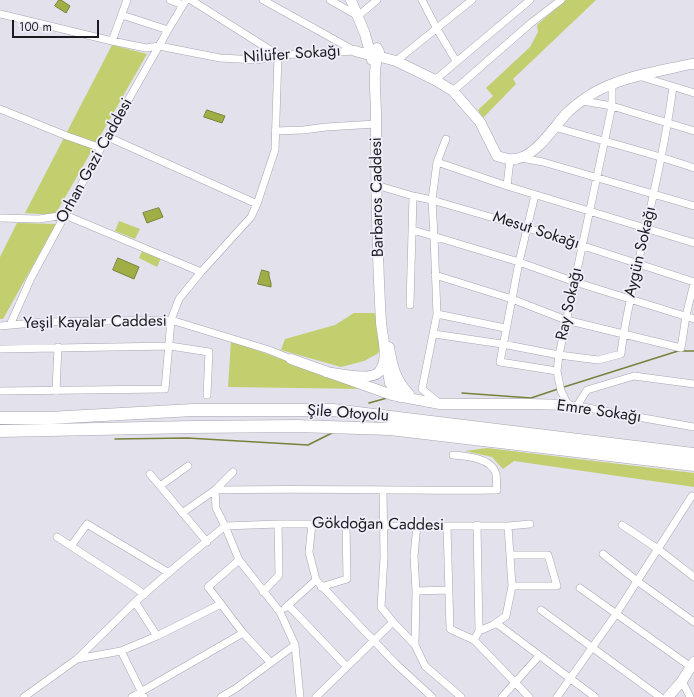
<!DOCTYPE html>
<meta charset="utf-8">
<style>
body{margin:0}
#map{position:relative;width:694px;height:697px;overflow:hidden;background:#e2e1ec;font-family:Jost,sans-serif}
canvas{display:block}
.scale{position:absolute;left:12px;top:20px;width:87px;height:18px;box-sizing:border-box;border:2px solid #1b1b1f;border-top:0;padding-left:5px;font-size:12px;line-height:14px;white-space:nowrap;color:#1b1b1f;-webkit-text-stroke:3px #efeef9;paint-order:stroke}
</style>
<div id="map">
<canvas width="694" height="697"></canvas>
<div class="scale">100 m</div>
</div>
<script>
const c = document.querySelector('canvas').getContext('2d');
c.lineJoin = 'round';
function fill(path, color) { c.fillStyle = color; c.fill(path, 'evenodd'); }
function trace(path, color, width, dash) { c.strokeStyle = color; c.lineWidth = width; c.lineCap = dash ? 'butt' : 'round'; c.setLineDash(dash || []); c.stroke(path); }
function drawText(font, color, halo, rows, align = 'center') {
  c.font = font + ' Jost,sans-serif'; c.lineWidth = 3.5; c.setLineDash([]); c.textBaseline = 'middle'; c.strokeStyle = halo; c.fillStyle = color; for (const [text, x, y, turn = 0] of rows) {
    c.save(); c.translate(x, y); c.rotate((+turn || 0) * Math.PI / 180); c.textAlign = isNaN(turn) ? turn : align; if (halo) c.strokeText(text, 0, 0); c.fillText(text, 0, 0); c.restore();
  }
}
fill(new Path2D(`
 M566,0h30l-83,79 3,5 -33,34 -5,-8 15,-14 -7,-8 44,-41 8,-15 -1,-7z
 M112,45l35,9 -92,161 -30,-2z
 M119,221l21,8 -5,10 -20,-8z
 M17,223l39,1 -53,95h-3v-62z
 M143,249l18,9 -4,9 -18,-9z
 M354,313h21l7,32 -1,5 -4,4 -13,7 -23,6 -60,-17 4,-11 50,-14z
 M231,341l134,48 -137,-2z
 M487,448l207,25v14l-180,-26 -11,8 -11,-12 -27,-6z`), '#c3cf6f');
const water = new Path2D(`
 M59,0h2l9,6 -4,7 -11,-7z
 M207,110l18,6 -3,7 -18,-6z
 M159,208l4,9 -16,6 -4,-10z
 M118,258l21,9 -5,12 -21,-9z
 M262,270l7,2c-1,6 3,9 2,15l-13,-3z`);
fill(water, '#a1ad45');
trace(water, '#79813a', 1);
trace(new Path2D(`
 M564,387l114,-36h16
 M462,393l69,5 27,-9
 M369,403l18,-5
 M115,439l72,-1 121,7 26,-13`), '#79813a', 1.5);
const street = new Path2D(`
 M170,0l13,5
 M263,0l92,51
 M330,0l28,16 19,-16
 M422,0l15,29 19,32
 M0,14l112,27 34,7 13,-2 61,12 37,2 21,-5 77,-4
 M122,15l46,15
 M112,41l15,-41
 M396,61l76,-61
 M639,76l55,17
 M435,80l95,-80
 M612,84v22l-53,249 -2,16 4,20 7,14 9,1 117,21
 M453,91l78,-68 30,-23
 M583,101l29,5 82,25
 M0,109l67,27 34,12
 M555,127c46,14 93,25 139,41
 M275,131l28,-1 23,-3 50,-3
 M108,137l149,67
 M521,158l22,4 151,44
 M510,160l-3,26 187,57
 M437,162l70,24
 M376,185l37,11 19,4 96,28 166,54
 M535,195l-16,67 -19,100 57,9
 M0,218l39,1 26,-4 136,57
 M413,230l106,32 56,20 119,37
 M435,275l77,24 54,21 115,28 5,-32 8,-33
 M410,305l3,-109
 M437,314l68,14
 M10,325l21,-47 70,-130 67,-118 18,-30
 M0,326l45,-4 126,-2 98,30 22,9
 M434,334l68,10 57,11 39,5 23,-6c3,-31 11,-60 17,-90 13,-59 27,-117 35,-177
 M0,349l170,-3 39,6 -2,43
 M0,391l165,-2 6,-69 8,-21 22,-27 50,-55 6,-13 18,-54 3,-95 -87,-55
 M56,391l2,-44
 M439,403l-17,-14 15,-75 -3,-78 -2,-36 5,-38 9,-23
 M577,406l10,-16 47,-14 60,8
 M150,474l57,68
 M160,486l28,-20
 M215,490c94,-2 188,1 282,0 -1,-5 0,-11 -1,-16 -4,-16 -30,-18 -43,-19
 M215,490l1,18 9,18 14,34 41,52 15,33 5,52
 M383,490l1,67 -3,50 12,15 22,23 10,21 36,31
 M182,513l33,-23 18,-18
 M312,524l-3,28 7,28 79,83 37,34
 M477,525l2,106
 M622,525l36,24 36,28
 M447,526l3,103 24,11 55,57
 M57,537l80,52 7,6
 M71,546l16,-22 82,49
 M603,554l34,27 57,41
 M510,555h38l9,31h-45
 M239,560l-31,27 35,46 28,30
 M321,587l26,-8 -1,-55
 M580,588l111,79
 M416,591l33,-1
 M263,592l16,-17 -1,-51
 M135,602l22,34
 M288,605l59,62
 M285,608l31,-28
 M541,610l119,87
 M496,623l99,74
 M474,640l5,-9 14,-6 13,-9 6,-30 -4,-60
 M415,645l1,-54 -2,-35 3,-31
 M121,651l23,46
 M77,659l58,-57 45,-39 45,-37 53,-2h68l38,2h124l22,-2
 M682,681l8,16
 M24,697l53,-38 44,-8 36,-15 64,-32
 M132,697l111,-64
 M221,697l14,-8 60,-44
 M316,697l77,-75
 M502,697l37,-41
 M557,697l59,-83 76,-118`);
const secondary = new Path2D(`
 M351,0l14,34 7,26
 M355,51l18,5h4l19,5 39,19 18,11 27,31 17,34c3,1 7,2 11,3 24,4 44,-30 58,-45 5,-6 14,-12 21,-17 30,-20 69,-25 104,-33h3
 M389,347c3,18 6,33 20,47
 M291,359l101,36 48,9h90l38,1
 M386,362l4,21 10,14
 M326,372c12,2 45,9 53,0 11,-13 3,-35 2,-50 -4,-69 -5,-138 -5,-207 0,-18 -4,-47 3,-63l-2,-4
 M668,697l14,-16 12,-19`);
const highway = new Path2D(`
 M0,418h49l144,-8h140l361,44
 M0,431l193,-4 104,-1 93,3 304,36`);
trace(street, '#a6a6b0', 8);
trace(secondary, '#a6a6b0', 11);
trace(highway, '#a6a6b0', 13);
trace(street, '#fff', 7);
trace(secondary, '#fff', 10);
trace(highway, '#fff', 12);
drawText('16px', '#1b1b1f', '#efeef9', [
 ["Nilüfer Sokağı",292,55,-4],
 ["Orhan Gazi Caddesi",95,161,-61],
 ["Barbaros Caddesi",378,197,-91],
 ["Mesut Sokağı",536,231,18],
 ["Aygün Sokağı",641,252,-77],
 ["Ray Sokağı",570,304,-78],
 ["Yeşil Kayalar Caddesi",95,323,-1],
 ["Emre Sokağı",599,412,8],
 ["Şile Otoyolu",348,414,4],
 ["Gökdoğan Caddesi",378,525,1]
]);
</script>
